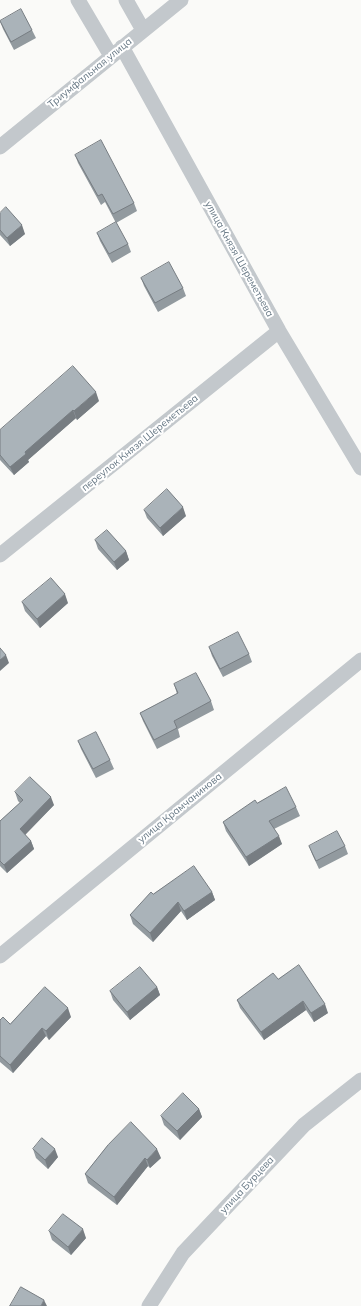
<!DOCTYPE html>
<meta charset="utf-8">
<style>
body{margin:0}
canvas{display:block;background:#fafaf8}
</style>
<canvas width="361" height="1306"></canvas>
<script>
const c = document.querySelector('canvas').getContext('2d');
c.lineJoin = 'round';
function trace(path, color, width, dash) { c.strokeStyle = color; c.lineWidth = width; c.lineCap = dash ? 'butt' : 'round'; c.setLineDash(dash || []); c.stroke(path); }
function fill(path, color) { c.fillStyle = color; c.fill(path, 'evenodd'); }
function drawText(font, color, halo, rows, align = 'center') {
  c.font = font + ' Mulish,sans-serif'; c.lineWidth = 4; c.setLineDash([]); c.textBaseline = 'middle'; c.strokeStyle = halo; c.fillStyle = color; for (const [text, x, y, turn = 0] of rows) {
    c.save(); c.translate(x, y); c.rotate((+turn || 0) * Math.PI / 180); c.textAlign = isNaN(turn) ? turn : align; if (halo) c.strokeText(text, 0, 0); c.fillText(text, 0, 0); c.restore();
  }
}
trace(new Path2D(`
 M78,0l33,56
 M126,0l17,30
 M122,47l157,284 82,137
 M0,147l181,-147
 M0,555l279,-224
 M0,956l361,-296
 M149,1306l34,-53 121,-128 57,-45`), '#c3c8cc', 15);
fill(new Path2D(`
 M0,21l32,9 4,8 -22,12 -11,-21z
 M75,155l59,48 3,8 -21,12 -11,-21 -4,3 -23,-42z
 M0,213l25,21 -15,12 -10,-11z
 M97,233l31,11 3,8 -19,11 -12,-22z
 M141,278l42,10 3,8 -28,16 -14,-26z
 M99,401l-22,19 -1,-2 -48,42 1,2 -15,13 -14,-15v-30z
 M144,510l42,6 -23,20 -16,-18z
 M95,540l31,11 3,9 -12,10 -19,-21z
 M22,602l46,1 -28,25 -15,-17z
 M209,647l40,7 3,8 -29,15 -11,-21z
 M174,684l37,17 3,9 -36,19 2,8 -23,12 -14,-28 -3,-8 37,-19z
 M78,741l32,19 4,9 -18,9 -15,-29z
 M15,792l39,13 -29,30 6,6 3,8 -27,24 -7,-7v-45l20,-18 -2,-2z
 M257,803l39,4 4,9 -26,13 8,15 -33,22 -23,-35 -3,-9z
 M309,846h36l3,8 -29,15 -7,-15z
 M212,892l3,8 -28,20 -6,-9 -28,31 -20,-18 -3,-9 23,-21z
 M278,979l50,34 -14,9 -8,-12 -42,30 -24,-32 -3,-8z
 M157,987l3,8 -30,25 -17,-20 -3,-9z
 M71,1017l-22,23 -3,-4 -33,37 -13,-11v-42l10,4z
 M199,1109l3,8 -22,23 -16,-15 -3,-9z
 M108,1145l53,13 -11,10 -2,-2 -31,39 -29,-22 -3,-9z
 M33,1149l25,8 -10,12 -12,-11z
 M49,1231l37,7 -15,17 -19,-15z`), '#929a9f');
fill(new Path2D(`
 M22,225l3,9 -15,12 -3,-8z
 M96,392l3,9 -22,19 -3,-9z
 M73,410l3,8 -48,42 1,2 -15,13 -4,-8 15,-15z
 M183,507l3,9 -23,20 -3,-8z
 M126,551l3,9 -12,10 -3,-8z
 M65,594l3,9 -28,25 -3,-9z
 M6,655l3,8 -9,8v-11z
 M51,797l3,8 -31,32 -3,-8z
 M279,836l3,8 -33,22 -3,-9z
 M31,841l3,8 -27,24 -3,-8z
 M212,892l3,8 -28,20 -3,-9z
 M178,902l3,9 -28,31 -3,-9z
 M157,987l3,8 -30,25 -3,-8z
 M303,1001l3,9 -42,30 -3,-8z
 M325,1004l3,9 -14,9 -3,-9z
 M68,1008l3,9 -22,23 -3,-9z
 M42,1028l4,8 -33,37 -3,-8z
 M199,1109l3,8 -22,23 -3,-9z
 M55,1149l3,8 -10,12 -3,-9z
 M157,1149l4,9 -11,10 -3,-8z
 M145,1158l3,8 -31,39 -3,-8z
 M83,1229l3,9 -15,17 -3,-8z
 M44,1300l3,6h-6z`), '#777d82');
const building = new Path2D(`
 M21,9l11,21 -21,12 -11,-21z
 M101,140l33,63 -21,11 -11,-20 -4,2 -23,-41z
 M6,207l16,18 -15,13 -7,-8v-17z
 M116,222l12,22 -19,10 -12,-21z
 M169,262l14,26 -28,15 -14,-25z
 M73,366l23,26 -22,19 -1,-1 -48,42 1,2 -16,13 -10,-12v-25z
 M167,489l16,18 -23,21 -16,-18z
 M107,530l19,21 -12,11 -19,-22z
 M51,578l14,16 -28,25 -15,-17z
 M238,632l11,22 -29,15 -11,-22z
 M0,648l6,7 -6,5z
 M196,673l15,28 -37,20 3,7 -23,12 -14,-27 38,-20 -4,-9z
 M96,732l14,28 -17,9 -15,-28z
 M30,777l21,20 -31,32 11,12 -27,24 -4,-4v-40l23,-21 -8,-8z
 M286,787l10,20 -27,14 10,15 -33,21 -23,-35 32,-22 2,3z
 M337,831l8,15 -29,15 -7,-15z
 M194,866l18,26 -28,19 -6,-9 -28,31 -20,-18 21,-23 2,2z
 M299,965l26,39 -14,9 -8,-12 -42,31 -24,-32 36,-27 5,6z
 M140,967l17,20 -30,25 -17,-21z
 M45,987l23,21 -22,23 -4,-3 -32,37 -10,-9v-36l3,-3 7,7z
 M183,1093l16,16 -22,22 -16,-15z
 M131,1122l26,27 -10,11 -2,-2 -31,39 -29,-23 23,-29z
 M42,1138l13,11 -10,11 -12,-11z
 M63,1214l20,15 -15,18 -19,-16z
 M21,1287l23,13 -3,6h-31z`);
fill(building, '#aab3b9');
trace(building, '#777d82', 1);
drawText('10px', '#657683', '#fff', [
 ["Триумфальная улица",90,73,-39],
 ["улица Князя Шереметьева",239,259,61],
 ["переулок Князя Шереметьева",140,443,-39],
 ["улица Крамчанинова",180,808,-39],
 ["улица Бурцева",247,1185,-47]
]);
</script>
